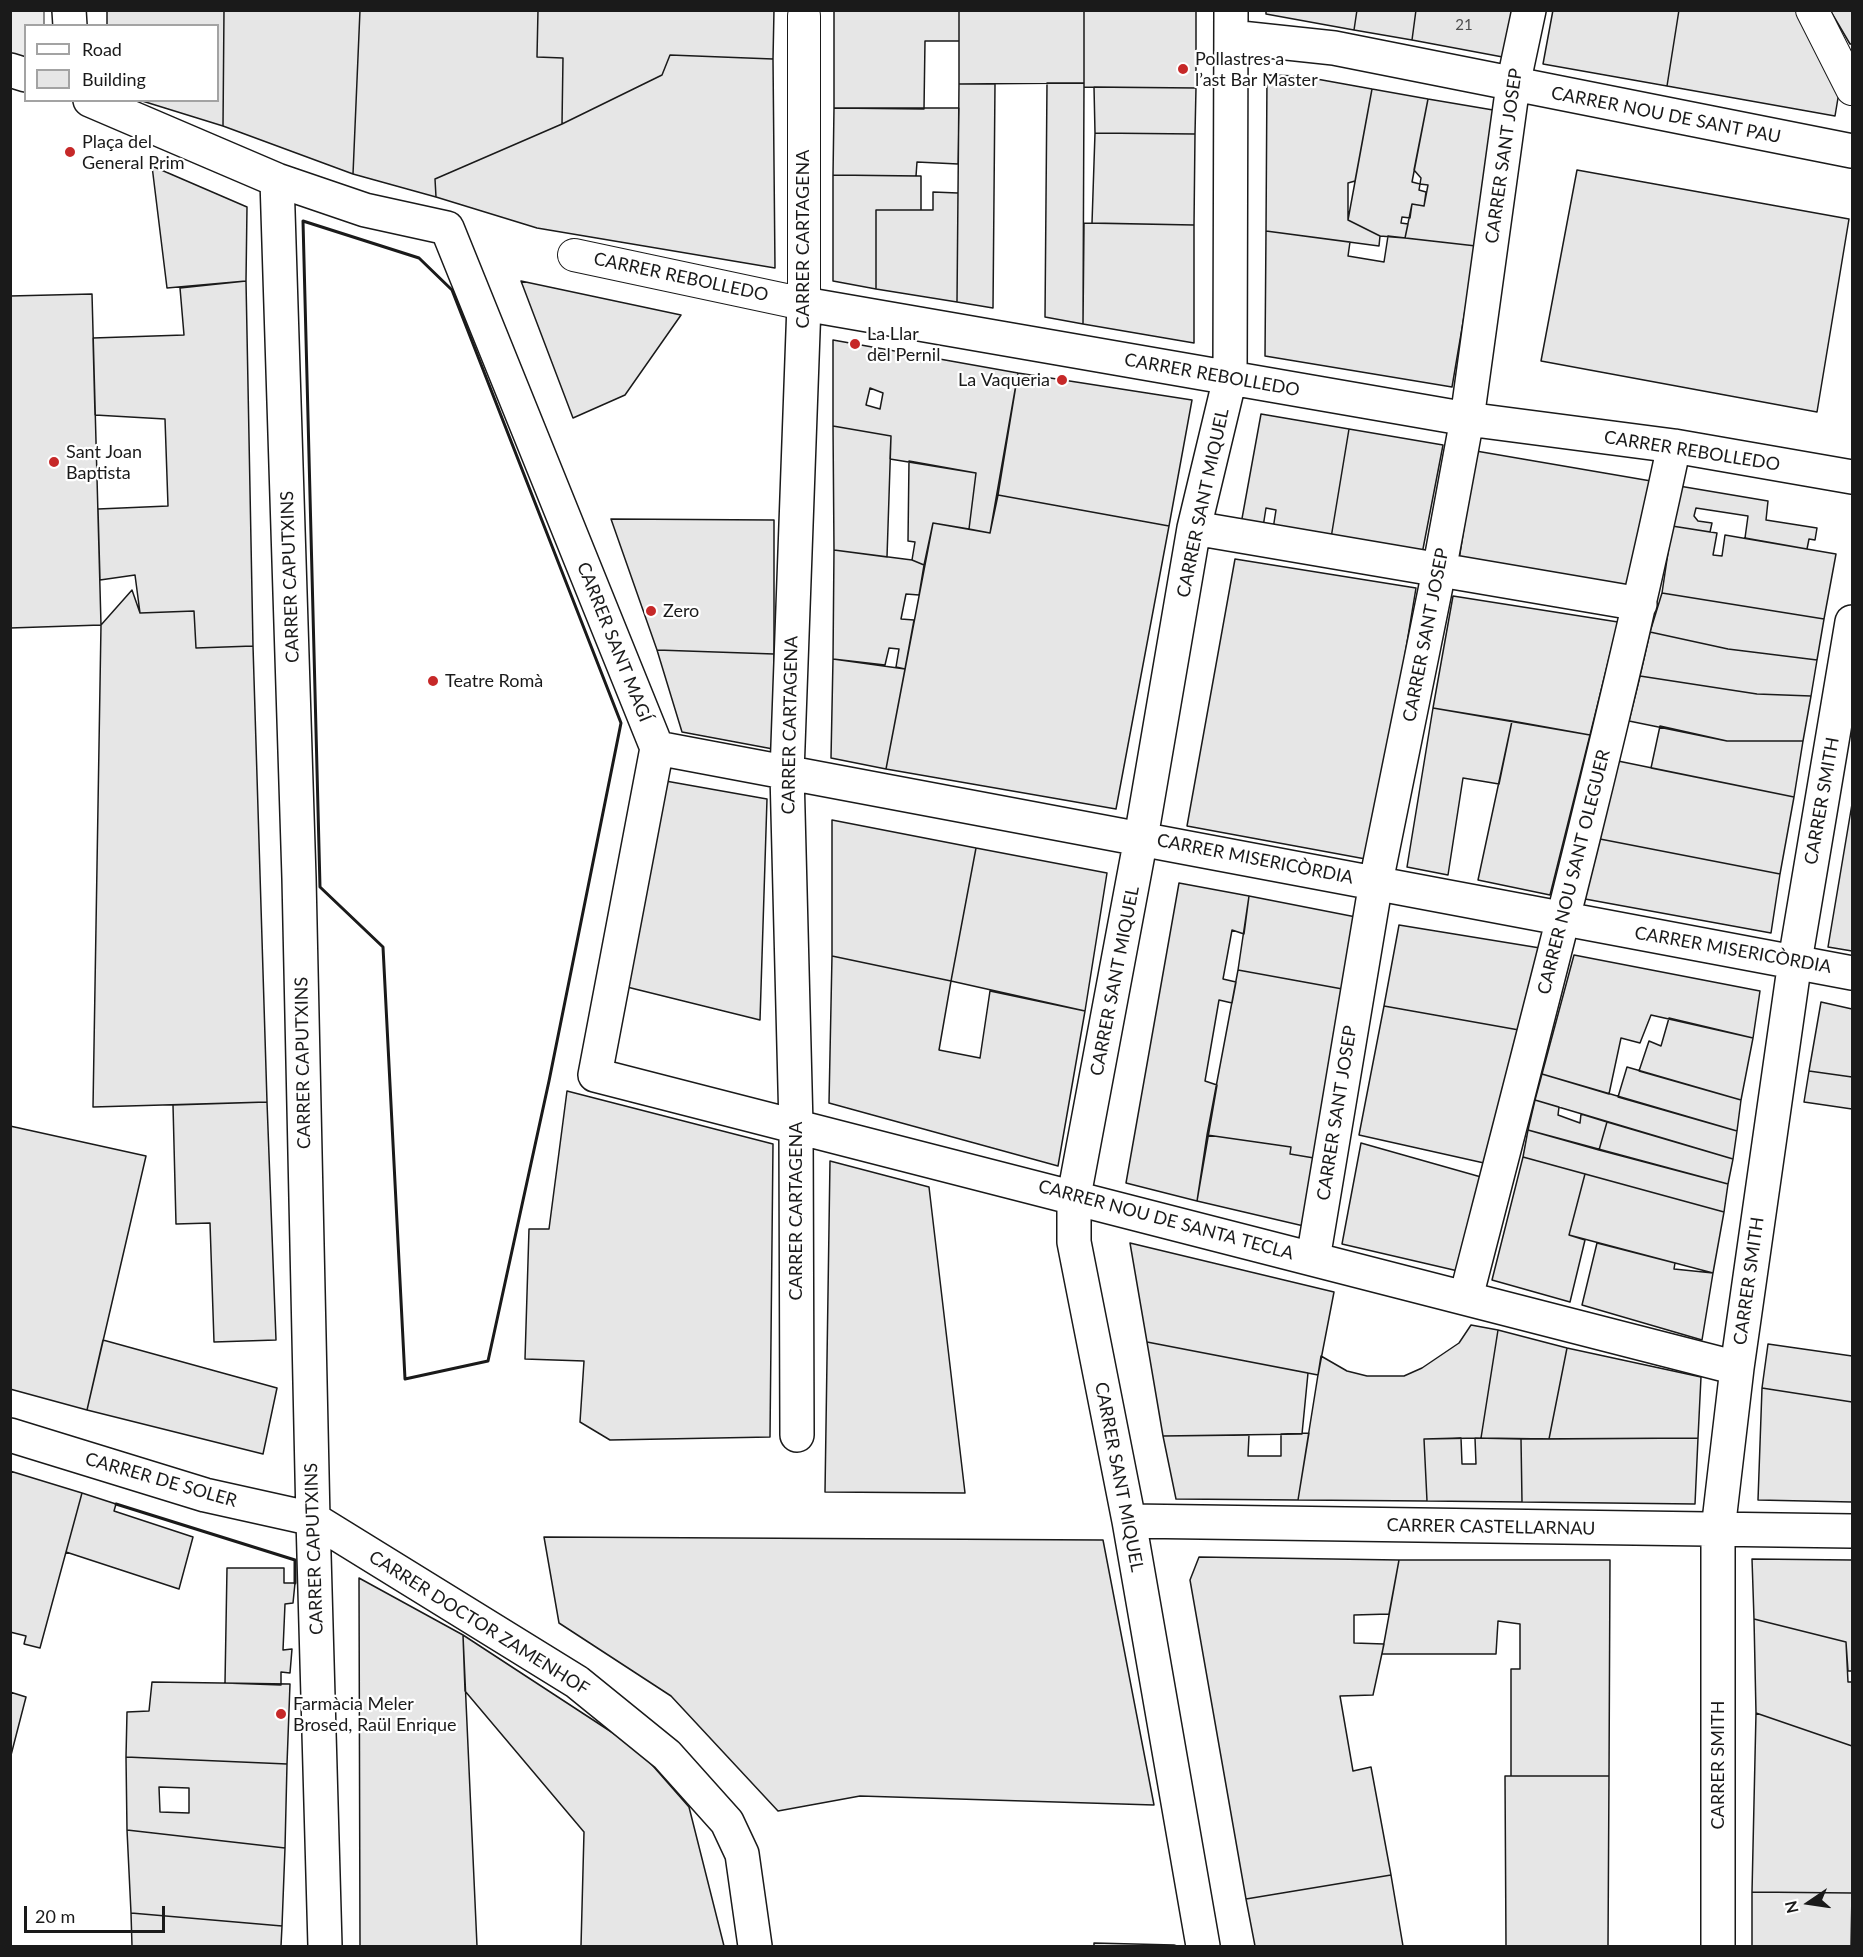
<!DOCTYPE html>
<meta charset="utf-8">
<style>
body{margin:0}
#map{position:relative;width:1863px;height:1957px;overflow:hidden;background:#fff;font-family:Lato,sans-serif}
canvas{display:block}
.frame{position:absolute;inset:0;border:12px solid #1a1a1a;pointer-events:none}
.legend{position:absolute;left:24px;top:24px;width:195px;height:78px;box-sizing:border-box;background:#fff;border:2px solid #a3a3a3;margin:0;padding:8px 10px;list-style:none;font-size:18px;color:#1a1a1a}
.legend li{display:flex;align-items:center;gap:12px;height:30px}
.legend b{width:30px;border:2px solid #a3a3a3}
.north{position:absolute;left:1779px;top:1873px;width:60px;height:60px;-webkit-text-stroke:4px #fff;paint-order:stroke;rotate:257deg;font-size:16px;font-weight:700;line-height:24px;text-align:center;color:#1a1a1a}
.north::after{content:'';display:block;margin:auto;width:21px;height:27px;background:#1a1a1a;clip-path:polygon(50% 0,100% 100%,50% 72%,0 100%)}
.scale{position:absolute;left:24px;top:1906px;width:141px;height:27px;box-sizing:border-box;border:3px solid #1a1a1a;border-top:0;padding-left:8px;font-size:18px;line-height:21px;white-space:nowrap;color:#1a1a1a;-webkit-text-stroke:4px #fff;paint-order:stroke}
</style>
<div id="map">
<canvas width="1863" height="1957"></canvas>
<div class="frame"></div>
<ul class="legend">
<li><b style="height:8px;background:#fff"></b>Road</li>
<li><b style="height:16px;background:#e6e6e6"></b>Building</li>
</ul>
<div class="north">N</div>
<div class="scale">20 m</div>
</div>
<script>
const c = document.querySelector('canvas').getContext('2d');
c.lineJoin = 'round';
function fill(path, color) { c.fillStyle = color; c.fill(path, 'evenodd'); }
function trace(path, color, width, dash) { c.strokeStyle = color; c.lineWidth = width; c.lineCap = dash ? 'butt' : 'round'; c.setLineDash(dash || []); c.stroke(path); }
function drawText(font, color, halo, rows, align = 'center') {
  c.font = font + ' Lato,sans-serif'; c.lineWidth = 4.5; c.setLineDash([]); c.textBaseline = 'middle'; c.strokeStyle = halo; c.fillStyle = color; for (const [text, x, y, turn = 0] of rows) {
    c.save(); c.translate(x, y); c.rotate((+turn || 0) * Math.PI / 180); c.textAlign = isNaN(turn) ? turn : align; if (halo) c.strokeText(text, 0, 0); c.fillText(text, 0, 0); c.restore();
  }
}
const green = new Path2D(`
 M11,11h33v14l-18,1 -1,33 -14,-5z`);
fill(green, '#ededed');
trace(green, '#6a6a6a', 1.5);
const building = new Path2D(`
 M107,10h117l-1,116 -84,-26h79v-74h-111z
 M224,10h136l-7,164 -130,-48z
 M360,10h178l-1,47 26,1 -1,66 -127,55 1,18 -83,-23z
 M538,10h236l-1,49 -103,-4 -8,20 -100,49 1,-66 -26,-1z
 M834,10h125v31h-34l-1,68 -90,-1z
 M959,10h125v73l-125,1z
 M1084,10h112v78l-112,-1z
 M1266,10h91l-3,20 -88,-16z
 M1357,10h59l-4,30 -58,-10z
 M1416,10h100l-8,48 -96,-18z
 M1553,10h126l-12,76 -124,-22z
 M1679,10h119l43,70 -6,36 -168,-30z
 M1830,10h22v34h-2z
 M670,55l103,4 2,209 -238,-40 -101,-31 -1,-18 127,-55 100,-49z
 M1267,75l33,1 72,13 -17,92 -7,2v37l32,16 -1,10 -113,-15z
 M1047,83h37l-1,241 -38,-7z
 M959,84h36l-2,224 -36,-6z
 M1094,87l102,1 -1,46 -100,-1z
 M1372,89l56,10 -16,83 8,2 -1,6 7,2 -2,14 -12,-2 -2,14 -8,-1 -1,6 7,1 -3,14 -25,-2 -32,-16z
 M1428,99l71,12 -23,135 -71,-8 7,-34 12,2 4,-21 -8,-1 1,-6 -7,-8z
 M834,108h125l-1,56 -41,-2 -1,14 -83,-1z
 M1095,133l100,1 -1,91 -102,-2z
 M152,166l95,41 -1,74 -79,7z
 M1577,170l272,49 -32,193 -276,-51z
 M833,175l88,1v34h-45v79l-43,-8z
 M933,192l25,1 -1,109 -81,-13v-79h57z
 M1084,223l110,2v118l-111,-19z
 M1266,231l84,11 -2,14 36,6 4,-26 88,10 -24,141 -187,-31z
 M246,281l7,365 -57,2 -2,-37 -54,2 -5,-38 -35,5 -2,-71 70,-3 -3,-87 -70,-4 -2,-77 91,-3 -4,-47z
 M521,281l160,34 -56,80 -52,23z
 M92,294l9,331 -91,3v-332z
 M833,340l185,33 -28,160 -21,-4 7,-56 -86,-14 1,-23 -58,-10zM870,388l13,5 -3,16 -14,-4z
 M1018,373l174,27 -23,126 -171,-31z
 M1261,414l88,15 -18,109 -58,-9 3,-19 -10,-2 -3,19 -22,-3z
 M833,426l58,10 -4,121 -53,-7z
 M1349,429l94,16 -21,109 -91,-16z
 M1476,451l175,30 -25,105 -167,-26z
 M909,461l67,12 -7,56 -36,-6 -9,42 -12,-5 3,-18 -7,-1z
 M1679,486l89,15 -2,19 51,8 -2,12 -6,-1 -2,10 -62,-11 3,-22 -52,-8 -2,8 4,5 14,2 -2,9 -38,-6z
 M998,495l171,31 -53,283 -230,-40 47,-246 57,10z
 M611,519l163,1v134l-117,-4z
 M1672,526l45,7 -4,22 9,1 3,-21 111,19 -12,65 -162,-26z
 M834,550l78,10 12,5 -5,30 -13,-1 -5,25 13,1 -9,49 -9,-2 3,-18 -10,-1 -4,17 -52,-6z
 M1235,559l181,29 -45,272 -184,-34z
 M132,590l8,23 54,-2 2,37 57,-2 14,456 -174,5 8,-482z
 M1662,593l162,26 -7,41 -89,-11 -78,-17z
 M1453,596l165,26 -28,113 -157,-27z
 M1650,632l78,17 89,11 -6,36 -54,-2 -117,-18z
 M657,650l117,4 -1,95 -91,-17z
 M833,659l72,10 -19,100 -55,-11z
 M1640,676l117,18 54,2 -8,45h-76l-98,-20z
 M1433,708l79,13 -13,63 -36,-6 -15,97 -41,-8z
 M1512,721l78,14 -40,160 -72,-15z
 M1660,726l67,15h76l-9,56 -143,-29z
 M1618,761l176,36 -14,77 -180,-35z
 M660,780l107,19 -7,221 -133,-33z
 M1852,804v147l-24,-4z
 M832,820l144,28 -25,133 -119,-25z
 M1600,839l180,35 -9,59 -186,-34z
 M976,848l131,25 -22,138 -134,-30z
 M1179,883l70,13 -5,38 -12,-4 -9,49 13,3 -4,21 -13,-3 -14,81 12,4 -20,116 -71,-18z
 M1249,896l112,22 -13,72 -110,-20z
 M1399,925l141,23 -21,82 -135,-24z
 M1574,955l186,36 -7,47 -102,-23 -11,28 -19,-5 -12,56 -67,-20z
 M832,956l119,25 -12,69 41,8 10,-67 95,20 -27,155 -229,-63z
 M1238,970l110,20 -28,169 -30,-5 1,-7 -84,-12z
 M1821,1002l31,7v68l-43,-6z
 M1384,1006l135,24 -35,133 -125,-28z
 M1669,1018l84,20 -12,62 -102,-29 10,-30 12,5z
 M1627,1067l114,33 -4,31 -119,-34z
 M1809,1071l43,6v32l-48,-7z
 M1542,1074l195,57 -4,28 -198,-59z
 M567,1091l206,53 -3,293 -160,3 -30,-18 4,-61 -59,-2 4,-130h20z
 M1535,1100l24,7 -1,8 22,8 1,-9 26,8 -8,28 -71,-20z
 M267,1102l9,238 -62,2 -4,-119 -34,1 -3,-119z
 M1607,1122l126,37 -5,25 -129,-34z
 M10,1126l136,30 -59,254 -77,-21z
 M1528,1130l200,54 -4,28 -201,-55z
 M1207,1135l84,12 -1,7 30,5 -12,68 -111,-26z
 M1361,1143l120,34 -23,94 -116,-27z
 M1523,1157l62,17 -16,61 16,5 -15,62 -78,-22z
 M830,1161l99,26 36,306 -140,-1z
 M1585,1174l139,38 -11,61 -144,-38z
 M1130,1243l204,49 -16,83 -171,-33z
 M1597,1243l78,20 -1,6 39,4 -11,67 -120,-35z
 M1471,1325l27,5 -17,108 -57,1 3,62 -129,-1 23,-144 26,15 20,5h37l18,-8 37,-25z
 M1498,1330l69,18 -18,91 -68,-1z
 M103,1340l174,48 -14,66 -176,-44z
 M1147,1342l161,31 -6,61 -139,2z
 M1768,1344l84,12v46l-90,-14z
 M1567,1348l134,29 -3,61 -149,1z
 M1762,1388l90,14v100l-94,-2z
 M1309,1433l-11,67 -122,-1 -13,-63 86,-1 -1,21h33v-22z
 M1461,1438l1,26h14l-1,-26 46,1 1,63 -95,-1 -3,-62z
 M1698,1438l-3,66 -173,-2 -1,-63z
 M10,1471l72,22 -42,155 -16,-4 2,-8 -16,-4z
 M82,1493l34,11 -2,7 79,26 -14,52 -113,-37z
 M544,1537l559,3 51,265 -294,-9 -82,15 -107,-115 -112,-73z
 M1199,1557l200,3 -10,54 -35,1v28l30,1 -11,51 -33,1 13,75 18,-4 20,108 -145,24 -56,-319z
 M1752,1559l100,1v111h-4l-2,-29 -92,-23z
 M1399,1560h211l-1,216h-98v-107h9v-45l-22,-3 -2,33h-114z
 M227,1568h57v15h11l-2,20 -8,1 -2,46 9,-1 -2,24 -9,-1v13l-56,-2z
 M359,1578l104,57 14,311h-117z
 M1754,1619l92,23 2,40h4v64l-96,-33z
 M463,1635l176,115 50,57 35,139h-143l3,-114 -119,-141z
 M152,1682l138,2 -3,80 -161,-7 1,-45 22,-1z
 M10,1692l16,5 -16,62z
 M1756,1713l96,33v147l-100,-1z
 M126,1757l161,7 -2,84 -158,-18zM159,1787l30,1v25l-29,-1z
 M1505,1776h104l-1,170h-102z
 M127,1830l158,18 -3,78 -151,-13z
 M1391,1875l12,71h-148l-9,-47z
 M1752,1892l100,1 -1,53h-99z
 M131,1913l151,13 -1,20h-149z
 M1094,1943l80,2 3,1h-83z`);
fill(building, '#e6e6e6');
trace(building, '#1a1a1a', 1.5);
const pedestrian = new Path2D(`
 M1812,10l40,79
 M574,255l230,49v-288`);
const minor = new Path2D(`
 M69,10l1,16
 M1231,37l103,11 518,103
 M10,70l16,5
 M90,100l187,80 88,30 82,18 210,520 -62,327 1142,293
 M277,180l22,698 14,641 12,427
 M1194,528l446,76
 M657,748l1195,225
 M1313,1259l63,-377 63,-311 28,-152 46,-334 16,-75
 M1466,1297c73,-283 147,-565 208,-851
 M10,1435l195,60 108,24 264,163 90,73 60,67 15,32 13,92
 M797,1435l-1,-309 -9,-353 17,-469 663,115 207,27 178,31
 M1129,1521l723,10
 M1203,1946l-74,-425 -55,-279v-46l67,-358 53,-310 36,-150 1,-368
 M1718,1946v-416l19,-162 58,-407 57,-339`);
trace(pedestrian, '#1a1a1a', 34);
trace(minor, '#1a1a1a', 36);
trace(pedestrian, '#fff', 32);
trace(minor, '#fff', 33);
trace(new Path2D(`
 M303,221l116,37 33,32 169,433 -72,358 -61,280 -83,18 -22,-432 -63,-60z
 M116,1504l179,56v23`), '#1a1a1a', 3);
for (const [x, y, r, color] of [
 [1183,69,6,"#c62828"],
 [70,152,6,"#c62828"],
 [855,344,6,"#c62828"],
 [1062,380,6,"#c62828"],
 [54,462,6,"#c62828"],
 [651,611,6,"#c62828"],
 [433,681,6,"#c62828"],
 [281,1714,6,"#c62828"]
]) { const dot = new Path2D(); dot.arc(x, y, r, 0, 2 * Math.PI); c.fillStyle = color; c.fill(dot); trace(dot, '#fff', 2); }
drawText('15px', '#4d4d4d', null, [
 ["21",1464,25]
]);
drawText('18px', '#1a1a1a', '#fff', [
 ["Pollastres a",1195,59],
 ["l’ast Bar Master",1195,80],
 ["Plaça del",82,142],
 ["General Prim",82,163],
 ["La Llar",867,334],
 ["del Pernil",867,355],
 ["La Vaqueria",1050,380,"right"],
 ["Sant Joan",66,452],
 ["Baptista",66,473],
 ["Zero",663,611],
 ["Teatre Romà",445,681],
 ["Farmàcia Meler",293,1704],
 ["Brosed, Raül Enrique",293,1725]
], 'left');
drawText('18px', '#1a1a1a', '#fff', [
 ["CARRER NOU DE SANT PAU",1666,115,11],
 ["CARRER SANT JOSEP",1504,156,-82],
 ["CARRER CARTAGENA",803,239,-90],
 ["CARRER REBOLLEDO",681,277,12],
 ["CARRER REBOLLEDO",1212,375,10],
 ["CARRER REBOLLEDO",1692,451,9],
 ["CARRER SANT MIQUEL",1203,503,-78],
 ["CARRER CAPUTXINS",290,577,-92],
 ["CARRER SANT JOSEP",1426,635,-79],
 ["CARRER SANT MAGÍ",614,642,68],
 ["CARRER CARTAGENA",790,725,-89],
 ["CARRER SMITH",1822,801,-80],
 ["CARRER MISERICÒRDIA",1255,859,11],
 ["CARRER NOU SANT OLEGUER",1574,872,-76],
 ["CARRER MISERICÒRDIA",1733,950,10],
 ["CARRER SANT MIQUEL",1115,981,-79],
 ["CARRER CAPUTXINS",303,1063,-91],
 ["CARRER SANT JOSEP",1337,1113,-81],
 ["CARRER CARTAGENA",796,1211,-90],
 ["CARRER NOU DE SANTA TECLA",1166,1220,15],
 ["CARRER SMITH",1749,1281,-82],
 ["CARRER SANT MIQUEL",1119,1477,79],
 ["CARRER DE SOLER",161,1480,16],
 ["CARRER CASTELLARNAU",1491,1527,1],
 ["CARRER CAPUTXINS",314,1549,-92],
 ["CARRER DOCTOR ZAMENHOF",479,1623,32],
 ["CARRER SMITH",1718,1765,-90]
]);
</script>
